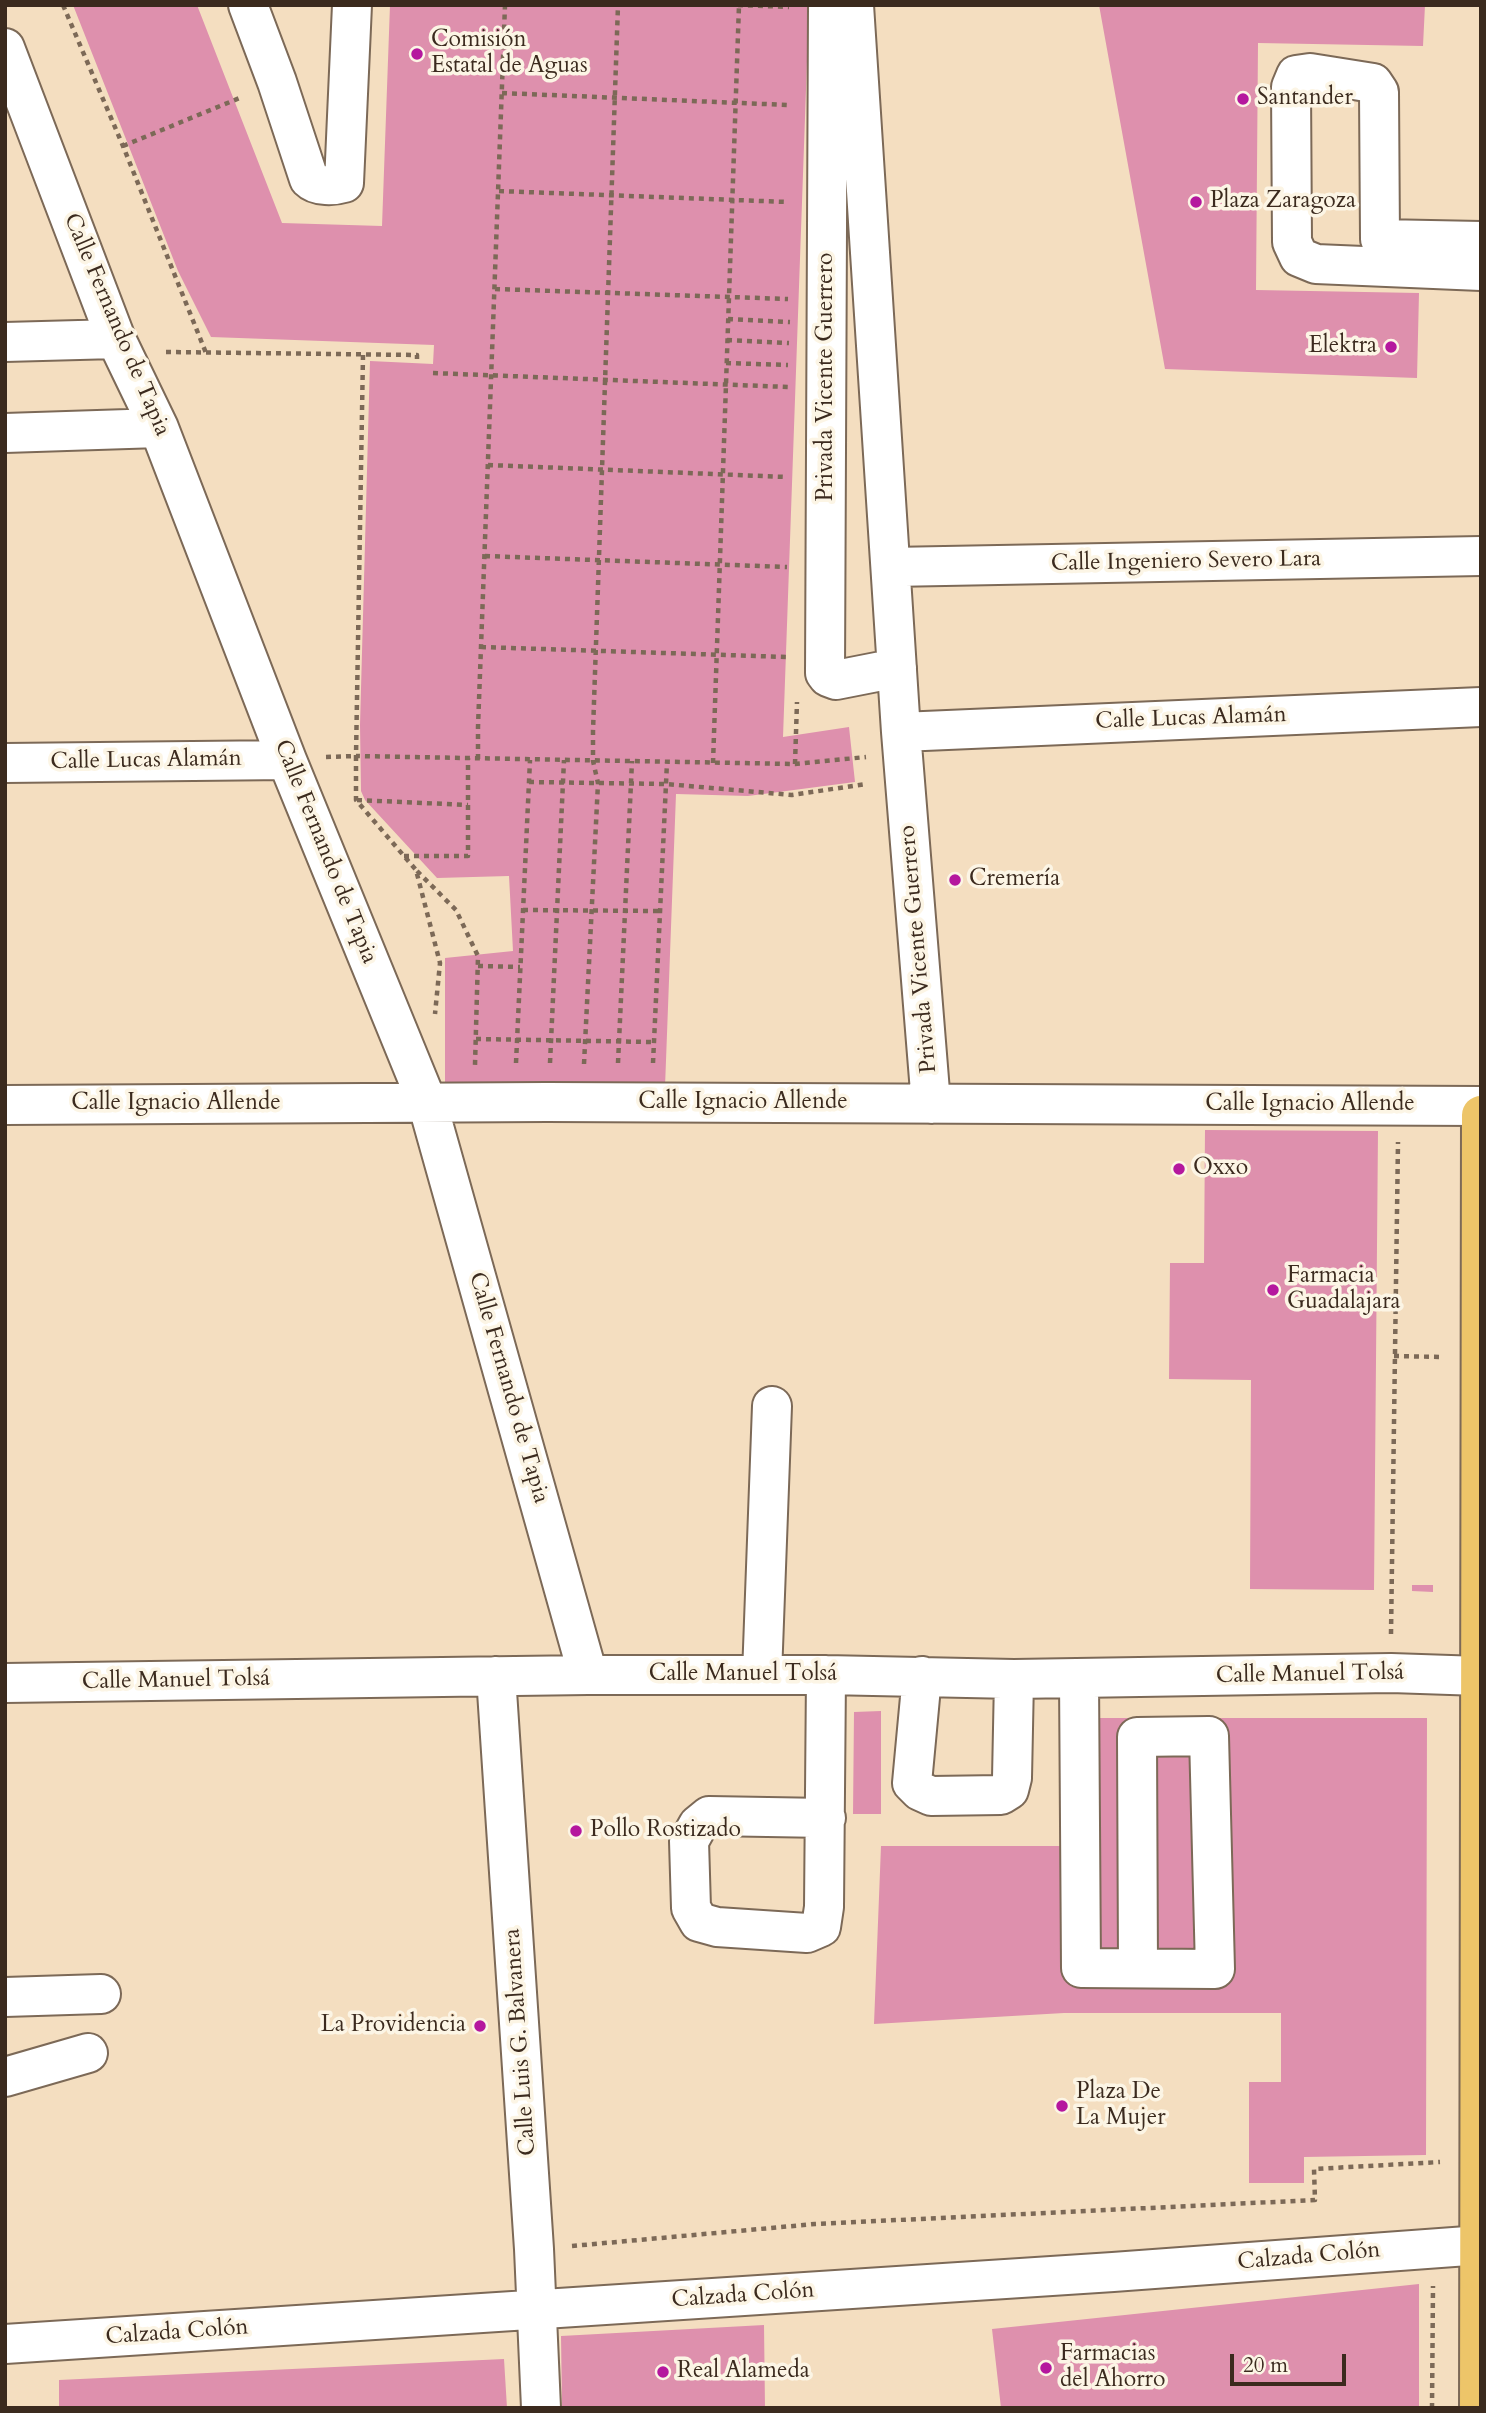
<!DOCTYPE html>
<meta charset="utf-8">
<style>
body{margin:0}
#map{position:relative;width:1486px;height:2413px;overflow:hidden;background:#f4dec0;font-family:Cardo,serif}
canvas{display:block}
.frame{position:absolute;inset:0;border:7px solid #3b2a1e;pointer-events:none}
.scale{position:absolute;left:1230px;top:2354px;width:116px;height:32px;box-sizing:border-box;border:4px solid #3b2a1e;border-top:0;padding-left:9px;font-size:21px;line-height:24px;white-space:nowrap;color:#3b2a1e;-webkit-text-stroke:5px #fcf5e5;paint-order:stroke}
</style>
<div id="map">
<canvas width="1486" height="2413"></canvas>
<div class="frame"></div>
<div class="scale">20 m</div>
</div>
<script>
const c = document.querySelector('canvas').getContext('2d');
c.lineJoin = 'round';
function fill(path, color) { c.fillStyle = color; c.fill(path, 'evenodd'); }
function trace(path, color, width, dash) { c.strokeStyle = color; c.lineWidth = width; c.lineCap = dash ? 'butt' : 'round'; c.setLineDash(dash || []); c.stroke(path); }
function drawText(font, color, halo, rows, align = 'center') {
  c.font = font + ' Cardo,serif'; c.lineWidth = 7; c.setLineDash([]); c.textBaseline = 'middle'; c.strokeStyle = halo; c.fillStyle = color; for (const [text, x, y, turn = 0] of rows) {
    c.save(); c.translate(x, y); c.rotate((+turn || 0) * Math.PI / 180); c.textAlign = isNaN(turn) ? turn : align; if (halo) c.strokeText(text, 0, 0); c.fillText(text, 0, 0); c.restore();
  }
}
fill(new Path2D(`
 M73,5h124l85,218 100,3 8,-221h419l-26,732 66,-10 6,55 -107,14 -72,-2 -11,293 -220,1v-130l68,-7 -4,-75 -72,2 -72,-78 -4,-9 -1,-66 10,-364 63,3 1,-19 -223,-8 -33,-66z
 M1099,5h326l-2,41 -165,-3 -2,247 163,3 -2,85 -252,-9z
 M1205,1130l173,1 -4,459 -124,-1 1,-209 -82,-1 1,-116h34z
 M1412,1585h21v7l-21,-1z
 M881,1711v103h-28l1,-102z
 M1065,1718h362l-1,437 -122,2v26h-55v-101h32v-69h-217l-190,11 7,-178h184z
 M1419,2284v124h-418l-9,-79z
 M764,2325l1,83h-203l-1,-72z
 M504,2359l3,49h-448v-28z`), '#de90ad');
const minor = new Path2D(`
 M248,5l29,77 32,97c8,8 25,7 35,4l8,-178
 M828,5l-3,668 3,4 8,3 61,-12
 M854,5l47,727 30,372
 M5,48l111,291 43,89 128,332 140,342 161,573
 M1481,241l-101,-2 -1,-147 -6,-9 -63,-10 -14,2 -5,12 1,155 7,15 17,7 165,7
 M5,342l111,-3
 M5,433l154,-5
 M891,567l590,-11
 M901,732l580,-25
 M5,763l282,-3
 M5,1105l542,-3 934,4
 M762,1675l10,-269
 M496,1676l38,573 7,159
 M922,1676l-10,107 8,8 11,5 70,-1 8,-5 3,-12 2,-99
 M1079,1678l2,290 134,1 -6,-233 -72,1 1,231
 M5,1683l583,-8h238l188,4 377,-6 89,3
 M826,1818l-117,-2 -11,9 -9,16 2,67 8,14 18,5 90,6 14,-6 3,-20 2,-232
 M5,1997l96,-3
 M5,2077l83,-24
 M5,2344l1108,-72 368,-27`);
const major = new Path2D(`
 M1479,2408l2,-1293`);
trace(minor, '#7c6957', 42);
trace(major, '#7c6957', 42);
trace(new Path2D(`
 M63,5l60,141 83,207
 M738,5l51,2
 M502,93l286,12
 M123,146l119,-49
 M499,191l289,11
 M495,289l293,10
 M728,319l62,3
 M727,340l62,3
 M166,352l251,3v8
 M363,355l-7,401 439,8 71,-7
 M726,363l62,2
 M433,373l355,14
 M488,465l299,12
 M485,556l302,11
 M481,647l306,10
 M326,757l30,-1v44l60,70 24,93 -5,51
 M478,759v-32l27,-722
 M713,763l26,-758
 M795,764l2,-62
 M529,782l137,2 126,11 74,-11
 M357,800l111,5
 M404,856h64v-98
 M417,871l39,39 22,46 -3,109
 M523,910l136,1
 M478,966l42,1
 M476,1039l177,3
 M516,1063l14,-303
 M550,1063l14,-303
 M618,1063l14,-302
 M653,1063l14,-301
 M584,1064l14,-281 -5,-22v-30l25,-726
 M1394,1356l48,1
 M1391,1634l7,-492
 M572,2246l243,-22 500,-24 -1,-31 126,-7
 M1432,2408l1,-122`), '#7c6957', 4.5, [5, 5]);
trace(minor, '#fff', 38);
trace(major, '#edc569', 38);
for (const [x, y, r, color] of [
 [417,54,7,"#b5179e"],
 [1243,99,7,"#b5179e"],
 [1196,202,7,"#b5179e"],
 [1391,347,7,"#b5179e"],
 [955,880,7,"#b5179e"],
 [1179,1169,7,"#b5179e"],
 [1273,1290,7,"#b5179e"],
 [576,1831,7,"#b5179e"],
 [480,2026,7,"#b5179e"],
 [1062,2106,7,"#b5179e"],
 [1046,2368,7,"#b5179e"],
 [663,2372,7,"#b5179e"]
]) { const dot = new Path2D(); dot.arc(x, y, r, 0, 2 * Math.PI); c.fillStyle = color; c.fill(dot); trace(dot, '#fcf5e5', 2.5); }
drawText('23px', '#3b2a1e', '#fcf5e5', [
 ["Comisión",431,41],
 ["Estatal de Aguas",431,67],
 ["Santander",1257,99],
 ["Plaza Zaragoza",1210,202],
 ["Elektra",1377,347,"right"],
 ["Cremería",969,880],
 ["Oxxo",1193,1169],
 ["Farmacia",1287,1277],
 ["Guadalajara",1287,1303],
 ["Pollo Rostizado",590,1831],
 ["La Providencia",466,2026,"right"],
 ["Plaza De",1076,2093],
 ["La Mujer",1076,2119],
 ["Farmacias",1060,2355],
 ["del Ahorro",1060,2381],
 ["Real Alameda",677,2372]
], 'left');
drawText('23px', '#3b2a1e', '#fcf5e5', [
 ["Calle Fernando de Tapia",116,325,67],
 ["Privada Vicente Guerrero",827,377,-90],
 ["Calle Ingeniero Severo Lara",1186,562,-1],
 ["Calle Lucas Alamán",1191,719,-2],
 ["Calle Lucas Alamán",146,761,-1],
 ["Calle Fernando de Tapia",325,852,68],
 ["Privada Vicente Guerrero",919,949,-95],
 ["Calle Ignacio Allende",743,1103],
 ["Calle Ignacio Allende",176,1104],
 ["Calle Ignacio Allende",1310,1105],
 ["Calle Fernando de Tapia",508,1388,74],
 ["Calle Manuel Tolsá",743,1675],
 ["Calle Manuel Tolsá",1310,1675,-1],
 ["Calle Manuel Tolsá",176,1681,-1],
 ["Calle Luis G. Balvanera",521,2042,-94],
 ["Calzada Colón",1309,2257,-5],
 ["Calzada Colón",743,2296,-4],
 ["Calzada Colón",177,2333,-4]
]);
</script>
